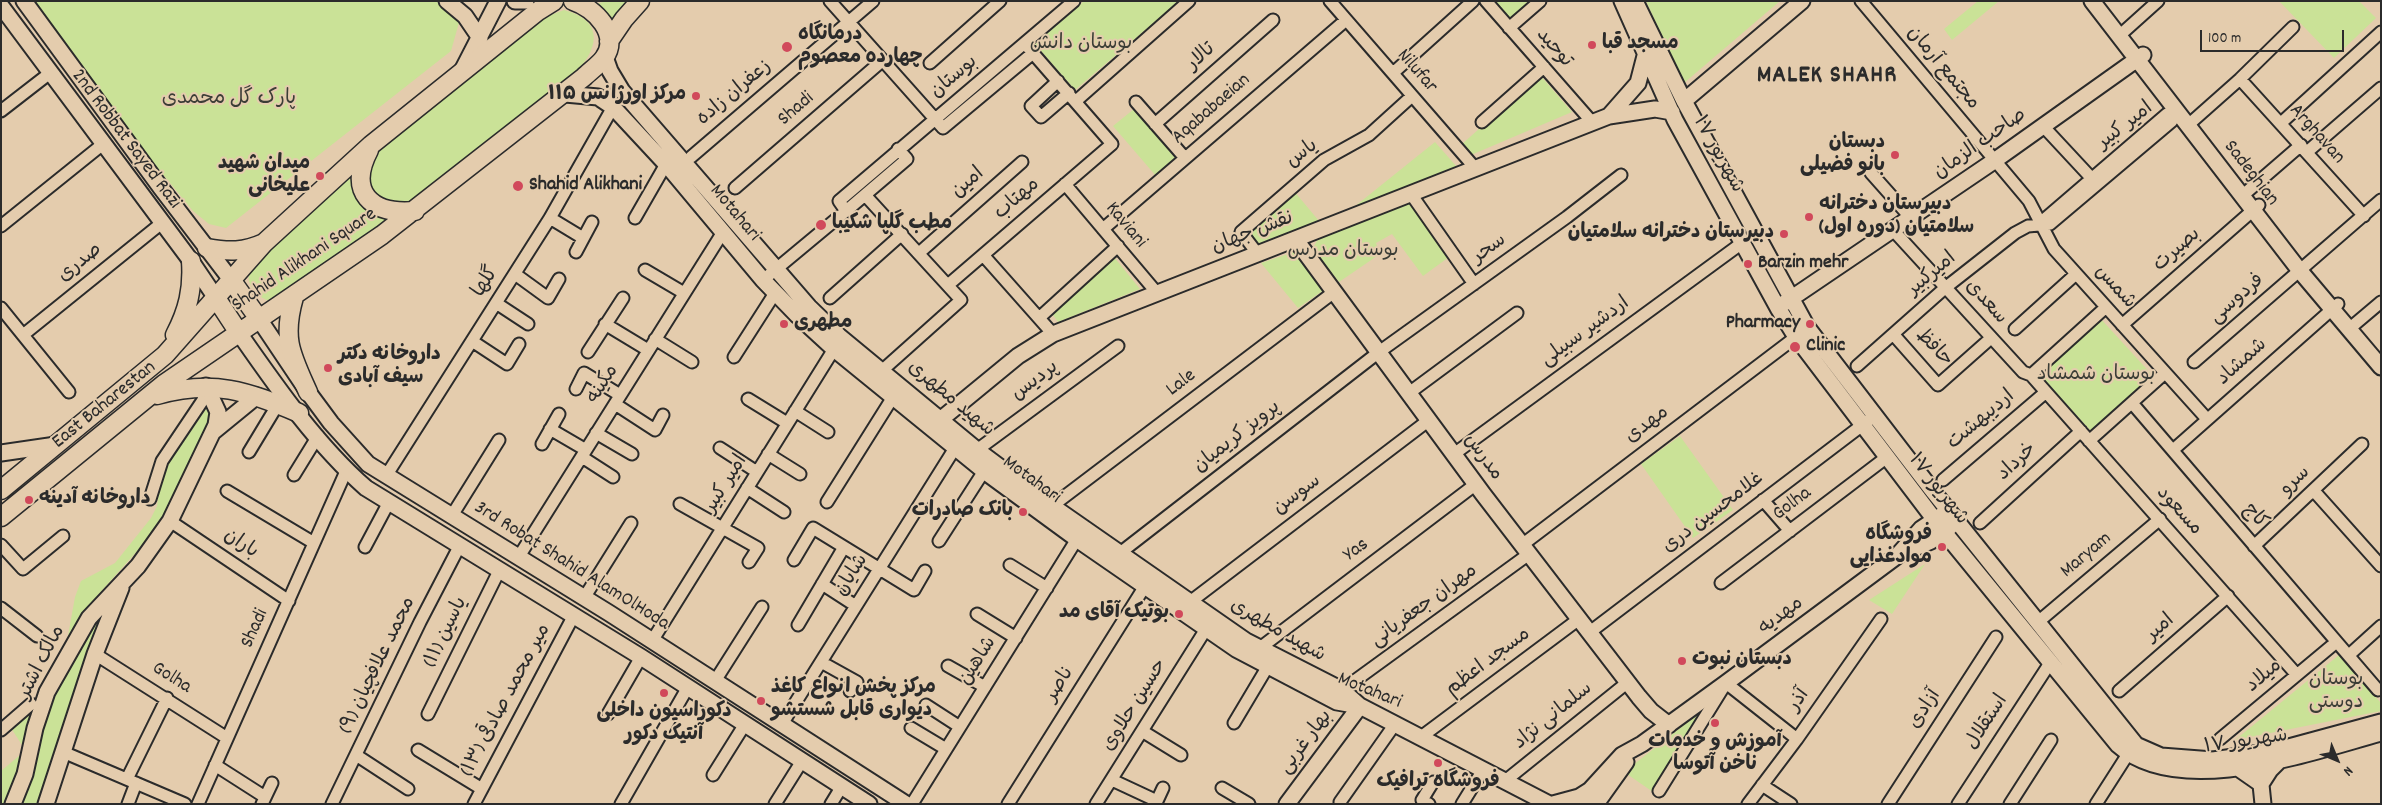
<!DOCTYPE html>
<meta charset="utf-8">
<style>
body{margin:0}
#map{position:relative;width:2382px;height:805px;overflow:hidden;background:#e4ccad;font-family:Dekko,sans-serif}
canvas{display:block}
.frame{position:absolute;inset:0;border:2px solid #2b2b2b;pointer-events:none}
.north{position:absolute;left:2312px;top:735px;width:50px;height:50px;-webkit-text-stroke:4px #e4ccad;paint-order:stroke;rotate:135deg;font-size:14px;font-weight:700;line-height:20px;text-align:center;color:#2b2b2b}
.north::after{content:'';display:block;margin:auto;width:18px;height:22px;background:#2b2b2b;clip-path:polygon(50% 0,100% 100%,50% 72%,0 100%)}
.scale{position:absolute;left:2200px;top:30px;width:144px;height:22px;box-sizing:border-box;border:2px solid #2b2b2b;border-top:0;padding-left:6px;font-size:15px;line-height:18px;white-space:nowrap;color:#2b2b2b;-webkit-text-stroke:4px #e4ccad;paint-order:stroke}
</style>
<div id="map">
<canvas width="2382" height="805"></canvas>
<div class="frame"></div>
<div class="north">N</div>
<div class="scale">100 m</div>
</div>
<script>
const c = document.querySelector('canvas').getContext('2d');
c.lineJoin = 'round';
function fill(path, color) { c.fillStyle = color; c.fill(path, 'evenodd'); }
function trace(path, color, width, dash) { c.strokeStyle = color; c.lineWidth = width; c.lineCap = dash ? 'butt' : 'round'; c.setLineDash(dash || []); c.stroke(path); }
function drawText(font, color, halo, rows, align = 'center') {
  c.font = font + ' Dekko,"Playpen Sans Arabic",sans-serif'; c.lineWidth = 4; c.setLineDash([]); c.textBaseline = 'middle'; c.strokeStyle = halo; c.fillStyle = color; for (const [text, x, y, turn = 0] of rows) {
    c.save(); c.translate(x, y); c.rotate((+turn || 0) * Math.PI / 180); c.textAlign = isNaN(turn) ? turn : align; if (halo) c.strokeText(text, 0, 0); c.fillText(text, 0, 0); c.restore();
  }
}
fill(new Path2D(`
 M34,1h406l20,18 -9,32 -225,177 -17,-4 -16,-13 -69,-84z
 M606,1h25l-19,27 -19,-23z
 M1084,1h95l-104,89 -40,-46z
 M1493,1h37l-21,19z
 M1631,1l149,287 -1,5 -4,-3 -98,-180z
 M1646,1h134l-96,82z
 M1978,1h21l-47,39 -8,-11z
 M2279,1h80l17,17 -42,40z
 M564,10c37,9 37,35 14,60l-157,125 -19,9 -21,-4 -8,-7 -6,-16 9,-26 164,-132z
 M1540,75l32,37 -101,43 -9,-11z
 M1134,109l42,50 -20,17 -43,-50z
 M1435,142l22,25 -108,44z
 M357,166l-1,11 42,40 -124,85c-12,-1 -28,-15 -25,-28 2,-6 5,-10 8,-15z
 M1294,191l25,30 -62,25 -10,-14z
 M1411,203l38,54 -26,19 -31,-42 -16,9 4,11 -41,28 -26,-34 5,-9z
 M1294,252l30,38 -26,18 -37,-45z
 M1114,257l26,32 -82,33 -7,-10z
 M2100,318l54,59 -61,56 -54,-58z
 M211,402l1,23 -15,22 -27,64 -15,20 -58,65 -30,45 8,-44 6,-16 34,-18 36,-45 6,-12 4,-28 10,-19z
 M1680,436l53,74 -40,28 -52,-74z
 M1925,564l-33,50 -23,-14z
 M102,613l-64,191h-21c19,-54 44,-153 85,-191z
 M2339,655l42,48v8l-146,29z
 M37,705l-15,40 -11,-17z
 M1702,711l-49,81 -29,-20z
 M20,755l-5,26 -10,23h-4v-33z`), '#cae297');
const street = new Path2D(`
 M830,1l113,127 90,-75
 M1330,1l145,167
 M1486,1l106,121
 M1861,1l168,200 25,48 153,170
 M1509,28l31,-27
 M2119,36l39,-35
 M930,63l70,-62
 M1393,73l80,-72
 M2240,79l124,137
 M1058,81l-27,25 10,11 28,-24
 M1076,101l113,-100
 M1136,102l49,56
 M1,111l49,-38
 M1482,122l62,-55
 M2281,123l100,-91
 M1155,124l118,-104
 M2043,126l53,57
 M2187,126l53,-47 53,-52
 M2307,152l74,-64
 M691,157l182,-156
 M1871,173l40,45
 M1065,184l92,109
 M735,188l148,-128
 M1411,194l63,90
 M865,195l96,105 -75,67
 M2242,196l59,-51
 M846,211l61,-52 -9,-10
 M550,218l33,20
 M635,218l31,-54
 M1,226l102,-82
 M1103,229l243,-209
 M1893,230l130,142 8,3 15,17 251,283
 M576,252l16,-30
 M919,253l103,-91
 M1257,253l-16,-21 83,-72 45,-25 43,-39
 M983,255l70,79
 M645,270l39,23
 M515,274l33,24 11,-19
 M763,280l83,-69 -7,-10 235,-200
 M948,285l164,-141 -87,-100
 M830,298l72,-64
 M496,303l32,21
 M1,308l68,84
 M1039,318l79,-72
 M605,324l43,26
 M2122,325l137,-120
 M2015,329l61,-55
 M2349,329l32,-27
 M1893,334l45,51 53,-47
 M23,335l140,-113
 M655,339l37,23
 M472,341l35,23 12,-20
 M588,352l35,-54
 M734,357l41,-64
 M2194,362l187,-162
 M1857,366l88,-78 70,-55 13,-7 22,-2 122,-103 -1,-5 -4,-2 -128,110
 M2031,375l74,-67
 M576,389l8,-16 36,22
 M1409,393l108,-80
 M748,399l39,24
 M2132,403l246,287
 M615,404l40,26 8,-15
 M795,411l33,21
 M550,429l36,21
 M596,433l36,21
 M2089,441l76,-68
 M542,444l17,-30
 M720,448l37,24
 M977,450l141,-104
 M2173,450l165,-146
 M249,452l29,-48
 M768,454l32,20
 M1454,454l288,-211
 M582,457l31,20
 M294,475l24,-39
 M386,476l164,-258 63,-111
 M1943,480l103,-88
 M747,488l37,24
 M227,491l87,52
 M2314,491l67,75
 M150,499l12,-38 41,-61 3,-14
 M1763,500l27,31
 M827,502l66,-105
 M680,504l78,44 -9,14
 M1052,506l282,-214
 M451,517l48,-77
 M170,521l119,80
 M1980,523l101,-92
 M939,541l45,-70
 M1,545l22,24 40,-33
 M1522,545l274,-208
 M2254,546l108,-102
 M365,547l24,-45
 M1120,553l259,-201 188,-135 54,-42
 M518,558l205,-326
 M794,560l19,-32 101,62 11,-19
 M1010,565l37,23
 M1721,583l166,-126
 M822,584l34,22
 M584,598l47,-75
 M1190,602l239,-182
 M1,608l36,28
 M977,614l39,24
 M2038,622l122,-103
 M798,625l46,-78
 M1590,632l279,-212
 M652,641l182,-292
 M1260,648l216,-164
 M95,654l132,84
 M2349,655l32,-29
 M821,662l36,20 -7,9
 M948,666l37,21
 M715,681l47,-74
 M1342,690l187,-136
 M2119,691l109,-95
 M926,705l34,22
 M428,714l72,-145
 M608,714l33,-57
 M1234,723l34,-57
 M782,724l173,-276
 M911,728l35,21
 M1,730l30,-26
 M1142,731l39,24
 M1421,737l158,-118
 M2220,739l114,-95
 M418,750l64,39
 M63,752l122,52
 M356,755l52,34
 M215,765l50,32
 M713,775l32,-51
 M127,779l40,-81
 M1112,780l45,21 6,-13
 M1505,781l123,-99
 M1762,785l29,19
 M1222,788l27,16
 M1659,791l67,-108 71,56
 M1340,802l55,-78
 M128,804l8,-21
 M198,804l149,-335
 M262,804l10,-21
 M332,804l88,-182 40,-77
 M474,804l100,-189
 M621,804l67,-117
 M775,804l27,-43
 M831,804l11,-18
 M912,804l165,-265
 M1008,804l137,-218
 M1096,804l110,-175
 M1429,804l-7,-4 11,-18
 M1462,804l21,-34
 M1748,804l49,-65 84,-120
 M1888,804l108,-167
 M1958,804l92,-141
 M2010,804l41,-64
 M2096,804l32,-50`);
const secondary = new Path2D(`
 M24,1l137,187 71,93
 M447,1l18,15 15,22
 M515,1h11
 M1622,1l53,119 103,188 18,29 148,195 174,213c61,55 193,7 263,-12
 M1635,1l49,100 123,226 125,163 204,255 25,11 52,4 61,-9 107,-29
 M2092,1l208,270 81,96
 M1,6l190,255 25,37
 M605,57l5,14 12,20 187,216 30,29 138,114 75,56 194,135 96,49 18,16 189,98
 M463,69l35,-68
 M565,94l33,3 15,10 53,57 97,116 34,35 37,34 150,122 97,71 155,107 101,53 23,4
 M1684,101l118,-100
 M1609,116l29,-33 7,-27
 M1296,240l187,254 156,203 12,14 18,14
 M1783,304l211,-143 149,-106
 M259,319l49,73 23,31 37,41 241,149 297,191
 M239,333c37,53 77,111 127,155l275,169 228,147
 M934,425l84,-69 35,-22 556,-218 46,-7 17,3
 M213,432l44,-36
 M1,453l55,-8
 M1903,553l28,-12 19,-14
 M2238,768l23,16 9,-14 9,-9
 M2260,775l3,29
 M13,804l12,-30 10,-46 12,-36 42,-74 49,-52 32,-45 46,-96 2,-13 -12,-26
 M46,804l49,-150 26,-66
 M1287,804l73,-98
 M1553,804l26,-7 11,-7
 M1583,804l7,-14 32,-35 20,-11 84,-61 171,-127 24,-27 21,-14
 M1596,804l30,-42`);
const primary = new Path2D(`
 M609,41l15,-22 16,-18
 M369,150c-22,42 2,65 46,61
 M207,248c22,4 37,4 57,-5
 M232,281l27,38
 M294,297c-12,42 -3,57 14,95
 M216,298l23,35
 M175,335c13,-25 18,-46 16,-74
 M157,395c56,-16 90,-4 142,18
 M1,490l164,-135 99,-112 107,-98 167,-134 16,-10
 M1,517l163,-133 218,-149 202,-158c6,-6 15,-12 20,-19 17,-23 -9,-50 -31,-57`);
trace(street, '#2b2b2b', 15);
trace(secondary, '#2b2b2b', 19);
trace(primary, '#2b2b2b', 21);
trace(street, '#e4ccad', 11);
trace(secondary, '#e4ccad', 15);
trace(primary, '#e4ccad', 18);
for (const [x, y, r, color] of [
 [1592,45,5,"#d1495b"],
 [787,47,6,"#d1495b"],
 [696,96,5,"#d1495b"],
 [1895,155,5,"#d1495b"],
 [320,176,5,"#d1495b"],
 [518,186,6,"#d1495b"],
 [1809,217,5,"#d1495b"],
 [821,225,6,"#d1495b"],
 [1784,234,5,"#d1495b"],
 [1748,264,5,"#d1495b"],
 [784,324,5,"#d1495b"],
 [1810,324,5,"#d1495b"],
 [1795,347,6,"#d1495b"],
 [328,368,5,"#d1495b"],
 [29,500,5,"#d1495b"],
 [1023,512,5,"#d1495b"],
 [1942,547,5,"#d1495b"],
 [1179,614,5,"#d1495b"],
 [1682,661,5,"#d1495b"],
 [664,693,5,"#d1495b"],
 [761,701,5,"#d1495b"],
 [1715,723,5,"#d1495b"],
 [1438,763,5,"#d1495b"]
]) { const dot = new Path2D(); dot.arc(x, y, r, 0, 2 * Math.PI); c.fillStyle = color; c.fill(dot); trace(dot, '#e4ccad', 2); }
drawText('bold 20px', '#2b2b2b', '#e4ccad', [
 ["درمانگاه",798,36],
 ["چهارده معصوم",798,59],
 ["مسجد قبا",1602,45],
 ["مرکز اورژانس ۱۱۵",686,96,"right"],
 ["دبستان",1885,144,"right"],
 ["بانو فضیلی",1885,167,"right"],
 ["میدان شهید",310,165,"right"],
 ["علیخانی",310,188,"right"],
 ["Shahid Alikhani",529,186],
 ["دبیرستان دخترانه",1819,206],
 ["سلامتیان (دوره اول)",1819,229],
 ["مطب گلپا شکیبا",832,225],
 ["دبیرستان دخترانه سلامتیان",1774,234,"right"],
 ["Barzin mehr",1758,264],
 ["مطهری",794,324],
 ["Pharmacy",1800,324,"right"],
 ["Clinic",1806,347],
 ["داروخانه دکتر",338,356],
 ["سیف آبادی",338,379],
 ["داروخانه آدینه",39,500],
 ["بانک صادرات",1013,512,"right"],
 ["فروشگاه",1932,536,"right"],
 ["موادغذایی",1932,559,"right"],
 ["بوتیک آقای مد",1169,614,"right"],
 ["دبستان نبوت",1692,661],
 ["مرکز پخش انواع کاغذ",771,689],
 ["دیواری قابل شستشو",771,712],
 ["دکوراسیون داخلی",664,713,"center"],
 ["آنتیک دکور",664,736,"center"],
 ["آموزش و خدمات",1715,743,"center"],
 ["ناخن آتوسا",1715,766,"center"],
 ["فروشگاه ترافیک",1438,783,"center"]
], 'left');
drawText('20px', '#3b3d36', '#e4ccad', [
 ["بوستان دانش",1081,45],
 ["پارک گل محمدی",229,100],
 ["بوستان مدرس",1343,252],
 ["بوستان شمشاد",2096,376],
 ["بوستان",2336,681],
 ["دوستی",2336,704]
]);
drawText('20px', '#2b2b2b', '#e4ccad', [
 ["توحید",1553,49,49],
 ["تالار",1202,58,-42],
 ["مجتمع آرمان",1942,69,50],
 ["Nilufar",1416,72,49],
 ["بوستان",955,78,-40],
 ["زعفران زاده",735,94,-40],
 ["Shadi",797,110,-41],
 ["Aqababaeian",1212,110,-41],
 ["امیر کبیر",2126,127,-38],
 ["Arghavan",2316,135,48],
 ["2nd Robbat Sayed Razi",125,140,53],
 ["صاحب الزمان",1981,145,-35],
 ["یاس",1303,155,-37],
 ["۱۷ شهریور",1717,155,61],
 ["Sadeghian",2250,174,52],
 ["امین",969,184,-41],
 ["مهتاب",1018,200,-41],
 ["Motahari",734,214,50],
 ["Kaviani",1125,226,50],
 ["نقش جهان",1253,234,-21],
 ["سحر",1490,250,-36],
 ["بصیرت",2178,251,-41],
 ["Shahid Alikhani Square",305,261,-34],
 ["صدری",81,264,-39],
 ["امیرکبیر",1933,275,-40],
 ["گلها",487,283,-57],
 ["شمس",2114,288,48],
 ["فردوسی",2238,300,-41],
 ["سعدی",1985,303,48],
 ["اردشیر سبیلی",1586,333,-36],
 ["حافظ",1933,349,46],
 ["شمشاد",2243,363,-42],
 ["پردیس",1036,382,-37],
 ["Lale",1182,384,-37],
 ["مکینه",604,385,-58],
 ["شهید مطهری",950,400,40],
 ["East Baharestan",105,406,-39],
 ["اردیبهشت",1982,421,-40],
 ["مهدی",1648,426,-37],
 ["پرویز کریمیان",1238,438,-38],
 ["مدرس",1482,458,54],
 ["خرداد",2018,463,-43],
 ["Motahari",1031,481,36],
 ["سرو",2296,482,-43],
 ["امیر کبیر",727,485,-58],
 ["۱۷ شهریور",1937,490,52],
 ["سوسن",1298,496,-37],
 ["Golha",1793,505,-37],
 ["مسعود",2178,512,48],
 ["غلامحسین دری",1714,514,-37],
 ["کاج",2254,517,49],
 ["باران",240,545,34],
 ["Yas",1357,551,-37],
 ["Maryam",2087,556,-40],
 ["3rd Robat Shahid AlamOlHoda",571,567,32],
 ["شایان",853,576,-58],
 ["مهران جعفریانی",1425,607,-36],
 ["مهدیه",1782,617,-37],
 ["Shadi",256,629,-66],
 ["امیر",2161,629,-41],
 ["شهید مطهری",1277,632,30],
 ["یاسین (۱۱)",447,633,-64],
 ["شاهین",979,662,-58],
 ["مالک اشتر",43,663,-63],
 ["مسجد اعظم",1489,663,-37],
 ["محمد علافچیان (۹)",379,666,-64],
 ["میلاد",2265,677,-40],
 ["Golha",171,679,32],
 ["ناصر",1061,685,-58],
 ["Motahari",1369,692,22],
 ["میر محمد صادقی (۱۳)",507,701,-62],
 ["آذر",1800,701,-55],
 ["حسین حلاوی",1136,706,-58],
 ["آزادی",1926,710,-57],
 ["سلمانی نژاد",1554,717,-39],
 ["استقلال",1988,723,-57],
 ["بهار غربی",1307,743,-53],
 ["۱۷ شهریور",2246,743,-8]
]);
c.letterSpacing = '1px';
drawText('bold 25px', '#2b2b2b', '#e4ccad', [
 ["MALEK SHAHR",1827,78]
]);
c.letterSpacing = '0px';
</script>
